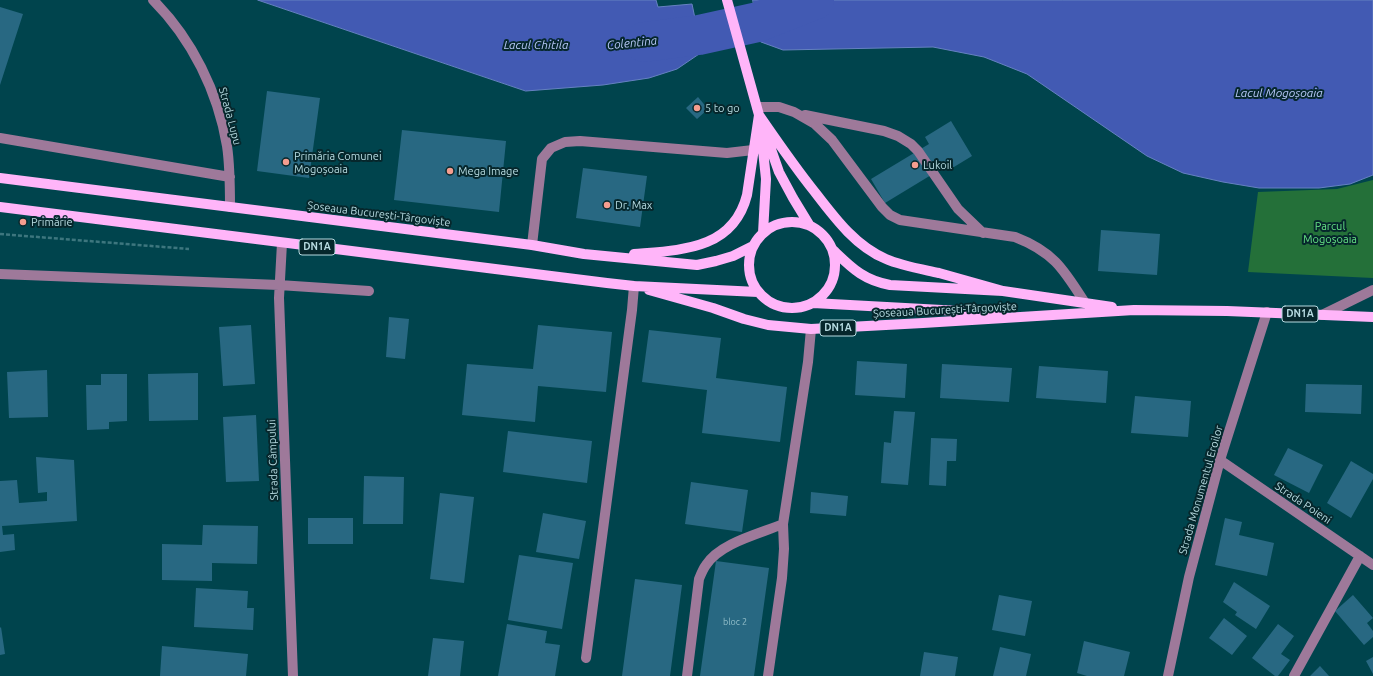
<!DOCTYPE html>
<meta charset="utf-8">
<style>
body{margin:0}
canvas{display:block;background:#00444d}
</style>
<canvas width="1373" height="676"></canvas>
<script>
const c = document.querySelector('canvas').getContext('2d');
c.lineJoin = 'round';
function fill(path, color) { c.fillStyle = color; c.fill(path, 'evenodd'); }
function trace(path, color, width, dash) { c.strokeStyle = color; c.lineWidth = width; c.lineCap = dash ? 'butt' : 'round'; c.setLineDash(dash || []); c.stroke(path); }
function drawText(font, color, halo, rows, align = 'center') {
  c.font = font + ' Ubuntu,sans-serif'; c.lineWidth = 4; c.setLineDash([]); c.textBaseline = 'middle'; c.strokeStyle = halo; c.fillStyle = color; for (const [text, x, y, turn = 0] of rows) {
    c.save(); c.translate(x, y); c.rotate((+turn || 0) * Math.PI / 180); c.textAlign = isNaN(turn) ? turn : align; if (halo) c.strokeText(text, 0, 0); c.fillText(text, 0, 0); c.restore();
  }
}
fill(new Path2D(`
 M1373,180v98l-125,-6 10,-80 79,-3z`), '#247039');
const water = new Path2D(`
 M258,0h398l2,7 34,-3 10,48 -25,17 -28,9 -46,7 -77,6z
 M753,0h620v175l-23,9 -31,4h-60l-36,-6 -40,-9 -36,-17 -120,-82 -43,-17 -51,-10 -150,3 -22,-8z`);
fill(water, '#425ab3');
trace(water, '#6581c1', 1);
trace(new Path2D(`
 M644,42l55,-7 59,-13 56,-22`), '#425ab3', 40);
fill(new Path2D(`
 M0,7l23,7 -23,71z
 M267,91l53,7 -11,80 -52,-7z
 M698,97l10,12 -11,10 -11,-11z
 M951,121l21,35 -23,14 -3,-4 -61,37 -14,-24 58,-35 -4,-7z
 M402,130l104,11 -7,71 -105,-12z
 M583,168l64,8 -7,51 -64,-9z
 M1101,230l59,4 -3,41 -59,-4z
 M389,317l20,2 -4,40 -19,-2z
 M251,325l4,59 -32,2 -4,-59z
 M538,325l74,7 -6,60 -68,-6 -3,36 -73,-7 5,-51 66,5z
 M649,330l72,8 -5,40 71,9 -7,55 -78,-9 5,-43 -65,-8z
 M857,361l50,3 -2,34 -50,-3z
 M942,364l70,4 -3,34 -69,-4z
 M1039,366l69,5 -2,32 -70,-5z
 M47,370l1,47 -39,1 -2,-46z
 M198,373v47l-49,1 -1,-47z
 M101,374h26v47l-18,1v7l-22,1 -1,-45h15z
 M1306,384l56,1 -1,29 -56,-2z
 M1135,396l56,5 -3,36 -57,-4z
 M894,411l21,1 -7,73 -27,-2 3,-41 7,1z
 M256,415l3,66 -33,1 -3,-65z
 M508,431l84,10 -5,42 -84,-11z
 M931,438l26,1 -1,22h-9l-1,25 -17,-1z
 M1288,448l35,17 -14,28 -35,-18z
 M36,457l38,3 3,61 -75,5 1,9 11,-1 1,16 -15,2v-71l17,-1 2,23 28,-2v-9l-9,1z
 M1351,461l22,13v5l-22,39 -24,-15z
 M364,476l40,1 -1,47h-40z
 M691,482l57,8 -6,42 -57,-8z
 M811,492l37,4 -2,20 -36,-3z
 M440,493l34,4 -10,86 -34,-4z
 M543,513l43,8 -7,38 -43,-7z
 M308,518h45v26h-45z
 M1225,518l17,4 -3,13 35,8 -7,33 -52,-11z
 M203,525l55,1 -1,38 -45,-1v18l-50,-1v-36l40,1z
 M519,555l54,8 -11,66 -54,-9z
 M716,561l53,7 -15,108h-54z
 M635,579l47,6 -12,91h-48z
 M1234,582l36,24 -14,23 -21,-14 2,-3 -14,-10z
 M196,588l52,3 -1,17h7l-1,22 -59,-3z
 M999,595l33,6 -7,35 -33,-6z
 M1353,595l20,23 -6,5 6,8v6l-9,8 -29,-34z
 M1224,618l23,18 -15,19 -23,-17z
 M507,624l40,7 -2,12 15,2 -5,31h-57z
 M1278,624l16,12 -13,18 9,6 -12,16h-3l-23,-18z
 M1,627l4,27 -5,1v-27z
 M433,638l31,3 -4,35h-32z
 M1084,641l46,11 -6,24h-37l-10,-3z
 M162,646l86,8 -2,22h-86z
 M1000,647l31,7 -5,22h-33z
 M924,652l34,5 -3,19h-35z
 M1373,657v17l-7,-13z
 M1320,666l9,10h-19z`), '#286882');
trace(new Path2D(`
 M0,234l189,15`), '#3d767e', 2.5, [4, 2]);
trace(new Path2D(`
 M153,0c39,39 65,92 74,146 3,20 3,41 3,61
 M757,107h22l15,5 21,12 17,16 50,67 8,8 10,5 115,17c39,15 49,33 70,66
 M805,115l79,16 14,5 13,8 7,7 40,58 25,24
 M0,138l230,39
 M282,243l-3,55 14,378
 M532,245l10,-86 9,-11 14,-6 15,-1 147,12 26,-3
 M0,274l279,11 90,6
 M1322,315l51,-25
 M1220,460l153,105
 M586,658l46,-348 2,-24
 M687,676l12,-97c2,-5 4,-10 7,-14 14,-22 53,-31 77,-41
 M768,676l14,-98 2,-29 -1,-25 25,-162 3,-33
 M1168,676l21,-99 31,-117 47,-148
 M1294,676l66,-120`), '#9e799a', 10);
trace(new Path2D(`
 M727,0l32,115 20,57 14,26 17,28
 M759,115c18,26 35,51 55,76 20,26 41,55 72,68 16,7 35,10 53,14 21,6 42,12 64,18
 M761,131l5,48 -3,54
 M0,178l532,67 52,9 113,11 19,-4 17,-5 20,-10
 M0,207l607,76 27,3 124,6
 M749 265a43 43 0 1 1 86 0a43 43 0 1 1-86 0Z
 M833,250c19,18 30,30 57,35l113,6 109,16
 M634,254c47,-4 99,-4 113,-59l12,-80
 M649,290l64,18 31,11 24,6 43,4 112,-6 211,-13 93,1 146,6
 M813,303l184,10`), '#ffb5f9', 10);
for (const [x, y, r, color] of [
 [697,108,4,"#f59d8f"],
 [286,162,4,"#f59d8f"],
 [915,165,4,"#f59d8f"],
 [450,171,4,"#f59d8f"],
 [607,205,4,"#f59d8f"],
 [23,222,4,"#f59d8f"]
]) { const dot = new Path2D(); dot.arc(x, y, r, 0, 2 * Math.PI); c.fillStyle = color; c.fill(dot); trace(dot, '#06272c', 1.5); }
drawText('9px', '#93bec9', null, [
 ["bloc 2",735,622]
]);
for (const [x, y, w] of [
 [317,247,36],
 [1300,314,36],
 [838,328,36]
]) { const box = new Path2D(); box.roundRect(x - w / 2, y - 8, w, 16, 3); c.fillStyle = '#06272c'; c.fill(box); trace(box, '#b7dbe1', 1); }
drawText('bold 10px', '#b7dbe1', null, [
 ["DN1A",317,247],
 ["DN1A",1300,314],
 ["DN1A",838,328]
]);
drawText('11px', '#b7dbe1', '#06272c', [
 ["5 to go",705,108],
 ["Primăria Comunei",294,156],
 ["Mogoșoaia",294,169],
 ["Lukoil",923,165],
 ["Mega Image",458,171],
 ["Dr. Max",615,205],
 ["Primărie",31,222]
], 'left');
drawText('11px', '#b7dbe1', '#06272c', [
 ["Strada Lupu",230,116,75],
 ["Șoseaua București-Târgoviște",379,214,7],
 ["Șoseaua București-Târgoviște",945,310,-3],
 ["Strada Câmpului",273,460,-92],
 ["Strada Monumentul Eroilor",1201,490,-74],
 ["Strada Poieni",1303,503,34]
]);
drawText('11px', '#66e385', '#06272c', [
 ["Parcul",1330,226],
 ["Mogoșoaia",1330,239]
]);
drawText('italic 12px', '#b6c7f6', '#06272c', [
 ["Colentina",632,43,-6],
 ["Lacul Chitila",536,45],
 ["Lacul Mogoșoaia",1279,93]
]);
</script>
